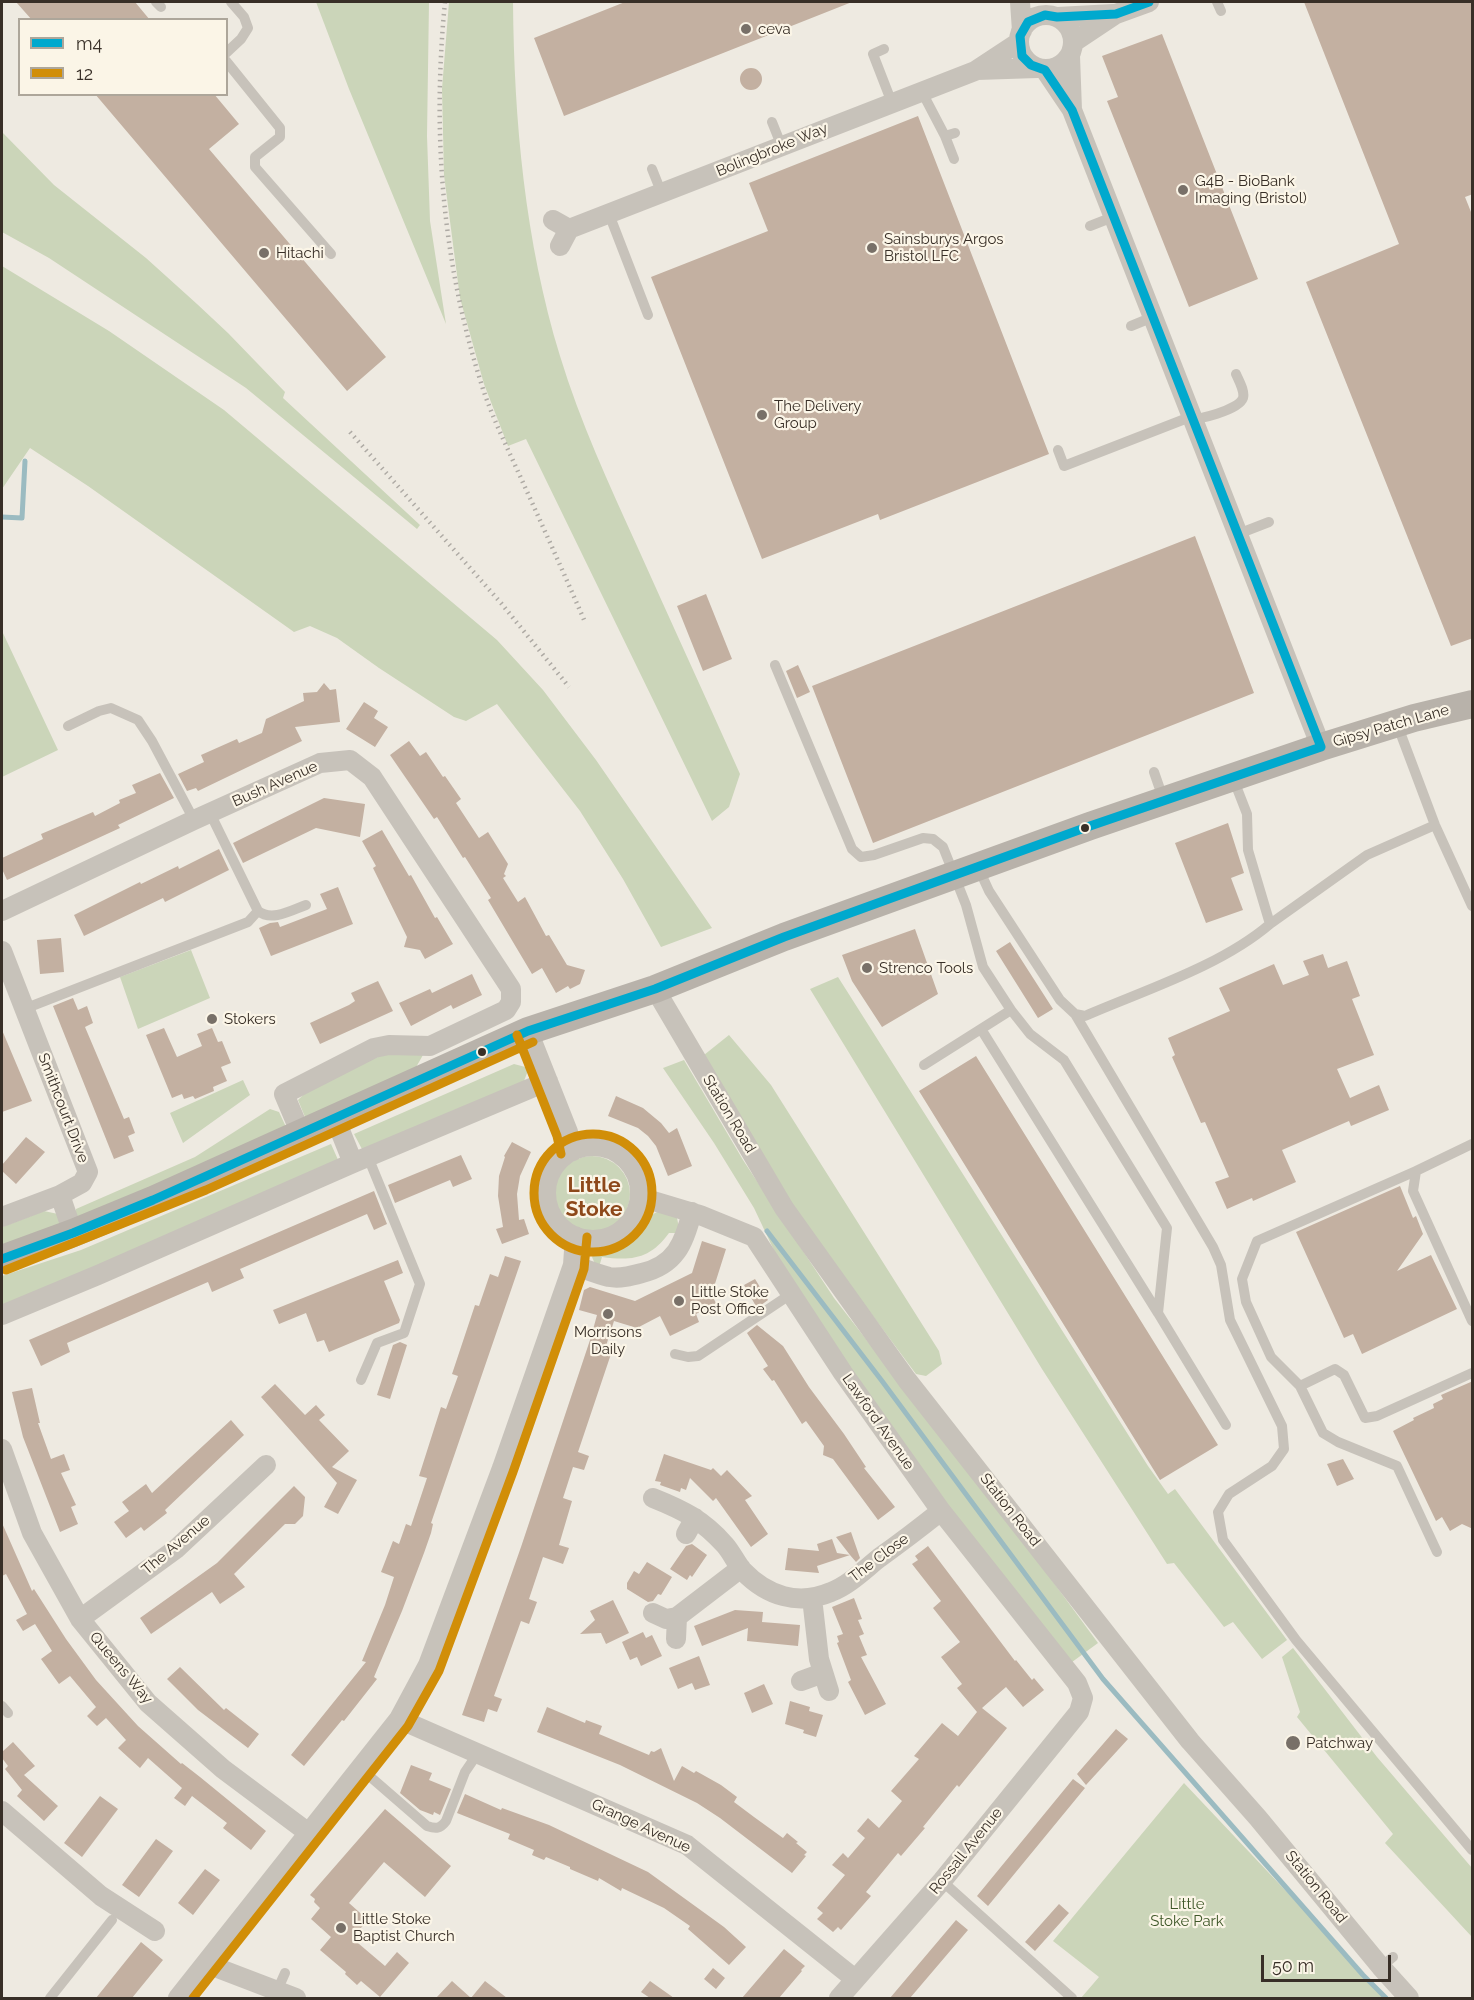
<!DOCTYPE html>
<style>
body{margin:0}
#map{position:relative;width:1474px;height:2000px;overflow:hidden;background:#eeeae1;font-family:Raleway,sans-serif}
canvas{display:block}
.frame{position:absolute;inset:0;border:3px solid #382f27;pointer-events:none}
.legend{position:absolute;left:18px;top:18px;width:210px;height:78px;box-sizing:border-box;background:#fbf5e7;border:2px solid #ada69a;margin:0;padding:8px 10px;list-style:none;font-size:18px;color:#382f27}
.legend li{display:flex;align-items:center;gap:12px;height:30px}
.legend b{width:30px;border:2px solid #ada69a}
.scale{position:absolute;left:1261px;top:1955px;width:130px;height:27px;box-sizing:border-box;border:3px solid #382f27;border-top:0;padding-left:8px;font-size:18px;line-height:21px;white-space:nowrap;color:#382f27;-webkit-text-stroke:4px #fbf5e7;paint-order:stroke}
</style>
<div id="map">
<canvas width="1474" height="2000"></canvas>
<div class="frame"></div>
<ul class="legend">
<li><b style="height:8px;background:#00a9ce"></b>m4</li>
<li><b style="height:8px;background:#d18e08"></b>12</li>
</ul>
<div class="scale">50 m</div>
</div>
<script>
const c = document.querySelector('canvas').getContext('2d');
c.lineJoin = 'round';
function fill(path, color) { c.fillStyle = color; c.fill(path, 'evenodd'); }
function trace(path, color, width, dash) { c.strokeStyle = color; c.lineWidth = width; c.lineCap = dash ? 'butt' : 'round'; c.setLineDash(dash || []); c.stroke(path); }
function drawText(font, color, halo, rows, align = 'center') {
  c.font = font + ' Raleway,sans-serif'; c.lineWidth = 4.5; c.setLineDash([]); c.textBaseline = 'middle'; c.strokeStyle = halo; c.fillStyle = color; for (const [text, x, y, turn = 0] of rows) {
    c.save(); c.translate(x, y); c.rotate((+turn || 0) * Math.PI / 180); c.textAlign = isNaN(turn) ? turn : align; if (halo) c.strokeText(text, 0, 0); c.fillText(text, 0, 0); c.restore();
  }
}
fill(new Path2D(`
 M316,2h113l-2,134 3,85 16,103 -97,-235z
 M449,2h64c1,119 12,239 47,354 20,66 49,128 77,190 34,76 69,152 103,228l-11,33 -17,14 -186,-382 -18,7 -24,-62 -24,-86 -16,-123 -2,-86z
 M2,132l52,53 92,73 51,46 31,29 57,59 -2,6 137,127 -3,4 -171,-141 -197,-130 -47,-26z
 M2,266l107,65 115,79 273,230 46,50 53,70 116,168 -51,19 -38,-68 -43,-68 -83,-107 -31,17 -12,-4 -75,-49 -42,-30 -27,-12 -16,6 -206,-146 -58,-38 -28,41z
 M2,631l56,119 -56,27z
 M191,950l19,48 -72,31 -18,-52z
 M838,977l310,489 20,28 7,-5 112,151 -25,19 -29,-37 -9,5 -50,-64 -7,1 -125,-195 -232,-380z
 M729,1035l42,50 168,266 3,13 -16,12 -10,-2 -93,-125 -40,-59 -79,-135z
 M402,1054l21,1 -8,14 -110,48 -7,-17 13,-13 71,-32z
 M684,1060l59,100 91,138 195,251 69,94 -30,22 -224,-297 -65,-107 -25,-53 -40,-65 -51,-75z
 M514,1064l15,4 -5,13 -161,70 -9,-17z
 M243,1080l7,15 -67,48 -13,-30z
 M270,1109l9,3 7,15 -210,93v-11l119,-52z
 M331,1144l8,18 -337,147v-33l79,-26z
 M554 1194a38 38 0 1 1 76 0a38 38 0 1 1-76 0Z
 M44,1211l14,3 4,10 -60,29v-26z
 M659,1211l18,7 3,15h-11c-19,26 -37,28 -67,24l-3,10 -4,-3 -3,-7 3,-5c12,-5 25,-5 36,-14 11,-10 14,-21 28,-27z
 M1293,1648l84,109 95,111v69l-87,-94 8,-9 -96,-117 3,-5 -18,-55z
 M1184,1783l203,215h-306l18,-21 -46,-36z`), '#cbd5b9');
trace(new Path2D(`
 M2,517l20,1 3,-57
 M767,1231l115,150 221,298 260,296 23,23`), '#9bbbc1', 5);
fill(new Path2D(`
 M16,2h119l15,18h-118z
 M625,2h227l-288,114 -30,-78z
 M1304,2h169v192l-8,3 8,20v421l-22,8 -145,-364 93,-38z
 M1162,34l96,245 -69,28 -82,-206 11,-4 -16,-41z
 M740 79a11 11 0 1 1 22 0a11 11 0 1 1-22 0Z
 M95,94h119l25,30 -30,25 177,208 -39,34z
 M918,116l131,338 -169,66 -2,-6 -116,45 -111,-282 117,-46 -19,-48z
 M1195,536l59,157 -381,150 -61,-157z
 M706,594l26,65 -29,12 -26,-65z
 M798,665l12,27 -13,6 -11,-27z
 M324,683l6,7 6,-1 4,33 -45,5 7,14 -104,50 -2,-3 -9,3 -9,-17 26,-12 -3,-7 36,-16 2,4 23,-10 4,-14 38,-18 -1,-8 14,-1z
 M364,702l14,9 -4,7 14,9 -13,20 -29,-18z
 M409,741l11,15 6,-4 17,25 2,-1 16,23 -5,4 23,35 9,-6 20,32 -4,10 2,2 -3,2 15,24 7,-5 21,39 3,-1 18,30 18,5 -5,14 -10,5 -2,-3 -12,7 -14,-25 -10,6 -44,-74 3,-2 -26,-41 -2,1 -26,-41 -3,2 -44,-64z
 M160,773l14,25 -56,27 2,3 -113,52 -5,-11v-11l41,-19 -2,-5 52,-22 2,4 25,-13 -1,-3 17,-7 -4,-8z
 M324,798l41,6 -5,33 -44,-9 -73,35 -10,-20z
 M1228,823l16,50 -13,5 12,32 -37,13 -31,-80z
 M382,830l27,46 2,-1 24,43 2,-1 16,27 -28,15 -5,-9 -16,-3 3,-10 -34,-69 3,-2 -14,-25z
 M219,849l10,21 -64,32 -2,-4 -79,38 -10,-21 66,-33 1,2 37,-18 1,3z
 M338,887l15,37 -82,32 -12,-28 11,-5 8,-1 2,5 47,-18 -7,-15z
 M915,929l23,65 -56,33 -30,-46 -10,-26z
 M61,938l3,34 -24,2 -3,-34z
 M1010,942l43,67 -15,9 -42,-67z
 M1323,954l5,14 19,-7 13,35 -8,3 22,56 -37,14 13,29 29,-13 10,25 -38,16 -2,-5 -67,29 14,32 -43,19 -1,-3 -25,11 -12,-27 14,-5 -24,-55 -4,1 -29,-66 3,-2 -7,-17 62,-27 -11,-23 55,-24 9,21 26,-10 -6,-14z
 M472,974l10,21 -29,14 -2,-4 -40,21 -12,-23 31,-14 2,4z
 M378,981l15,30 -73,33 -10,-21 39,-18 6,-4 -4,-8z
 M73,998l5,12 9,-4 6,17 -8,4 39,92 5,-2 6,16 -7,3 6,15 -20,8 -61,-153z
 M164,1028l13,29 25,-11 -5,-12 15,-6 6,14 4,-1 9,22 -10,4 6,14 -14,6 1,4 -19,8 -2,-3 -9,3 -2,-5 -10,4 -26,-63z
 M2,1030l30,71 -30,11z
 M976,1056l242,389 -58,35 -241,-389z
 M616,1096l27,12 18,15 8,10 8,-5 15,38 -24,10 -12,-30 -8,-10 -10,-8 -30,-12z
 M26,1137l19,15 -29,32 -14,-13v-6z
 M512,1142l19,10 -11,24 -3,18 2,26 5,-1 5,15 -27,10 -6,-15 7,-2 -5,-31 1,-20 6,-19 -1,-1z
 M461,1155l11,24 -19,8 -3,-7 -55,23 -7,-18z
 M1400,1186l13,32 3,-2 7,18 -26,37 34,-16 26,54 -95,45 -9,-20 -9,4 -48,-106z
 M374,1191l13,33 -13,6 -7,-16 -127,55 4,9 -32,14 -4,-10 -141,61 3,9 -29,14 -12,-26z
 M702,1241l24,8 -13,41 -3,2 6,11 -20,11 3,8 -29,14 -10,-20 -23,12 -23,-7 -9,28 7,2 -34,101 11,4 -5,14 -11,-3 -10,31 9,3 -13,44 10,3 -6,16 -20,-7 -14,42 8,3 -8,22 -8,-3 -27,75 8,3 -5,13 -9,-3 -4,13 -22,-7 59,-168 70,-210 6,-22 -18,-5 5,-20 6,-3 45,14 57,-28z
 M505,1256l16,5 -90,262 2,1 -2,9 -7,20 -22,58 -28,66 3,2 -33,42 -2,-1 -38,46 -13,-11 75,-93 -4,-1 23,-56 9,-28 -13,-5 12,-31 6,3 7,-20 5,2 16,-48 -8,-2 22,-69 5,2 12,-33 -6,-2 23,-69 4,1 11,-32 8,3z
 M398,1260l5,13 -19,8 16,39 -1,3 -70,29 -5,-12 -7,2 -11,-29 -27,11 -6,-14z
 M755,1279l13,21 -11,8 -13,-23z
 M757,1325l26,21 26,41 35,47 22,33 -2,1 31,39 -17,13 -45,-61 -10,-4 1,-9 -18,-25 -4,3 -28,-44 -2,1 -9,-12 5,-3 -21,-33z
 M400,1342l7,3 -17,54 -13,-4 16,-50z
 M1473,1381v148l-11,-5 -12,7 -8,-14 -6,4 -43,-90 21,-11 -1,-2 21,-10 -1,-4 10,-5 -2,-4z
 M275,1384l30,31 11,-10 9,10 -6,5 30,31 -17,16 25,13 -19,34 -14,-7 13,-24 -76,-86z
 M32,1388l8,35h-2l13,36 13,-5 6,16 -9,3 15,32 -5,2 7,17 -18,8 -37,-95 -11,-45z
 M231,1420l13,15 -79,75 2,3 -23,18 -3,-4 -15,11 -12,-16 15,-11 -7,-9 24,-18 6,9z
 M664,1454l47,16 2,-2 8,8 6,-6 25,26 -7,4 23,34 -17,13 -35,-49 -3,3 -23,-23 -4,12 -5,-2 -1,4 -20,-7 1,-3 -6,-1z
 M1343,1459l11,20 -17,7 -10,-22z
 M294,1486l11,11 -2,19 -8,8h-10l-51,50 11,13 -25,17 -8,-12 -61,42 -11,-16 77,-55z
 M2,1523l30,68 2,-2 32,50 30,41 42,46 43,38 1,-1 18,14 66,54 -15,19 -28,-22 4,-5 -35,-27 -7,10 -11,-8 8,-10 -34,-30 -8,10 -22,-20 8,-8 -20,-22 -9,8 -10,-10 9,-9 -26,-31 -11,8 -18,-25 11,-8 -17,-27 -12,7 -7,-11 11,-6 -21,-40 -4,2z
 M851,1532l9,26 -4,4 -6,-7 -33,11 2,7 -34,-3 3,-22 31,3 -2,-7 15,-5 5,14 13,2 -14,-18z
 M692,1544l15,11 -15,22 -2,-2 -3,5 -17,-11 16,-23z
 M928,1546l87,115 1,-1 16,20 2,-2 10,12 -21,17 -17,-20 -24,21 25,20 -48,59 -2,-2 -34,42 2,1 -24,28 -3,-3 -32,39 5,4 -30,34 -3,-3 -5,5 -16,-13 6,-6 -6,-5 28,-33 -13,-10 11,-12 5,5 17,-20 -8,-7 11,-13 11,10 23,-27 -11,-10 28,-32 -5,-3 28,-33 16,13 19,-24 -20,-24 5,-4 -21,-27 19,-15 -27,-34 8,-7 -29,-37 6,-4 -3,-4z
 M647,1562l25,15 -11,18 -3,-1 -5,7 -5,1 -21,-13v-6l7,-12 5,3z
 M854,1598l8,21 -4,1 6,14 -5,2 8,19 -6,2 25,47 -21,11 -17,-33 3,-2 -14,-37 2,-1 -2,-6 6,-2 -11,-27z
 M613,1600l16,33 -23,11 -5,-11 -21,1 15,-14 -5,-9z
 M735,1610l28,2 -1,10 38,3 -2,21 -51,-5 1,-13 -46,18 -8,-20z
 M643,1632l3,6 6,-3 10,21 -21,10 -4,-9 -7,3 -8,-18z
 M699,1656l11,29 -15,5 -3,-7 -14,6 -9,-21z
 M180,1667l44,43 2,-2 33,26 -11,14 -50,-38 -31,-31z
 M764,1684l9,20 -21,9 -8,-20z
 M790,1701l20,6 -1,4 14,4 -7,22 -13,-4 1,-3 -19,-6z
 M547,1707l38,16 1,-3 16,6 -3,8 50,21 2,-4 3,1 7,-4 13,33 8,-15 12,7 2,-2 25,14 16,12 -3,5 20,15 29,21 4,-5 11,9 -2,1 11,9 -3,3 2,1 -14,17 -72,-55 -23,-15 -77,-38 -83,-33z
 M1116,1729l12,10 -42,46 -9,-11z
 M13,1742l22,24 -11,9 34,31 -14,15 -27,-25 5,-6 -17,-21 3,-3 -6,-8v-6z
 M411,1765l21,8 -3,7 22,9 -11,26 -6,-3 -1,3 -13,-5 -20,-17z
 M1073,1779l12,9 -97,118 -11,-10z
 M465,1794l36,16 1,-2 47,17 99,47 76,55 22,20 -17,18 -41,-36 2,-3 -26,-18 -42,-20 -1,3 -22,-13 -1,3 -28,-12v-2l-24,-10 -2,3 -12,-5 2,-5 -26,-11 2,-5 -53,-21z
 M100,1796l18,13 -36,48 -18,-14z
 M385,1809l66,57 -26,31 -41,-35 -35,41 19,17 -16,18 33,28 12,-14 12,11 -29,34 -19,-16 -4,4 -12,-11 1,-2 -26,-22 11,-13 -20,-18 9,-11 -6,-6 1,-3 -5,-4z
 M156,1839l17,12 -34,46 -17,-12z
 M205,1869l15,11 -27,35 -15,-12z
 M1059,1904l10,9 -34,38 -10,-9z
 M956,1920l12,10 -52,61 -6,7h-20z
 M141,1942l22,18 -31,38h-36z
 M784,1949l21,17 -4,4 1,1 -23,27h-37z
 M713,1968l12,10 -9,11 -12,-10z
 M452,1981l19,17 14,-17 22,17h-71z
 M650,1981l24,17h-24l-9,-6z`), '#c3b0a1');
trace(new Path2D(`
 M156,2l5,5
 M1217,2l4,9
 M884,49l-11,5 19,49
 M226,53l15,-14 7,-11 -4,-11 -13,-15
 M226,61l54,67v9l-25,20v10l76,87
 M922,92l23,44 10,-3
 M772,122l10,25
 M945,136l9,23
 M652,169l10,25
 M609,214l39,101
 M1090,226l23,-9
 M1131,326l22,-9
 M1058,450l6,16 121,-47c12,2 54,-9 58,-21 2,-7 -4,-17 -7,-24
 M1238,534l31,-12
 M775,665l77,184 9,8 13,-2 49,-17 10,1 10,8 23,58 17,62 28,43 -87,55
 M1397,724l38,101 37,81
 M68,726l31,-15 12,-3 27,12 14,21 42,79
 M1154,772l9,26
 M1233,778l14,36 1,36 22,74 97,-69 68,-30
 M210,813l48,98c14,11 34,-1 48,-6
 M978,867l11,24 71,109 15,14 10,2c60,-26 136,-50 185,-92
 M24,1009l224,-87 10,-11
 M1011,1010l19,24 34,26 103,168 -9,85 68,112
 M1075,1014l138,233 8,18 9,55 52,106 2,23 -12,17 -43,28 -11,18 5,28 73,100 176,210
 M981,1029l177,284
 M1472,1144l-56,27 -3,20 59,130
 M1416,1171l-159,70 -15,38 4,23 25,55 29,29 23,47 15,9 59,24 40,86
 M675,1354l13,3 10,-1 93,-62
 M361,1380l16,-37 27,-10 16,-49 -52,-127
 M1300,1386l35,-17 9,6 21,43 12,-2 95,-43
 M2,1706l6,7
 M359,1767l68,59c9,3 13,3 19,-5l19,-49 13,-19
 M942,1881l130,117
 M1381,1967l12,-10
 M277,1991l8,-18
 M50,1998l62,-78`), '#c7c2ba', 10);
trace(new Path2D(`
 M1020,2l2,29
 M1019 42a27 27 0 1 1 54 0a27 27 0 1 1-54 0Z
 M1057,17l57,-3
 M1074,42l42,-28 33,-12
 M1070,56l2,54
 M977,70l60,-2
 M1045,70l27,40 249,637
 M553,220l16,9 -9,17
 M569,229l406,-158 44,-29
 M2,911l192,-91 126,-57 30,-3 22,17 139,212v13l-5,8 -76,36 -41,-1 -15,3 -90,46 17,40
 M2,951l86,221 -6,11 -22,12 -58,22
 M655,989l129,219 123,172 283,361 68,77 123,149 28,31
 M528,1031l40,101 5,19
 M335,1118l18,45
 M546 1193a47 47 0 1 1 94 0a47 47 0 1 1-94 0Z
 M60,1195l13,38
 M640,1197l60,18 54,22 89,136 98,138 136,172 6,15 -4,14 -137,169 -103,117
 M573,1265c12,4 24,9 36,12 11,2 22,-1 33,-4 33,-8 42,-29 50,-61
 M2,1315l96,-40 255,-112 195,-82
 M2,1449l30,84 48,86 68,84 75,66 87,65
 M653,1498c30,12 50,22 72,47 7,8 11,18 18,26 24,25 55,35 88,21 18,-7 33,-22 48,-34 21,-15 42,-31 62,-47
 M686,1534l9,-16
 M812,1598l7,61 10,32
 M653,1613l13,6 11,-2 64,-49
 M80,1619l96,-70 90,-84
 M676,1639l1,-22
 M801,1681l22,-8
 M399,1719l288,126 168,134
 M2,1811l99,85 54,35
 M207,1964l89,34
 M178,1998l221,-279 29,-54 74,-197 71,-203 2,-29`), '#c7c2ba', 20);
trace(new Path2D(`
 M2,1259l71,-26 80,-33 375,-169 127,-42 129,-52 306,-111 231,-79 93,-29 58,-14`), '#b8b2aa', 28);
trace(new Path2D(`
 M445,2c-13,131 -3,261 38,387 11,33 27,64 41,96 21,46 41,91 61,137
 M350,432l151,171 68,84`), '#aeaaa4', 4.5, [1.5, 4.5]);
trace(new Path2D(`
 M1149,2l-33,12 -59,3 -12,-2 -17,7 -8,14 2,20 9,9 14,5 27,40 249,637
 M2,1259l71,-26 80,-33 375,-169 127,-42 129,-52 306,-111 231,-79`), '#00a9ce', 9);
trace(new Path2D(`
 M517,1035l40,101 4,18
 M534 1193a59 59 0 1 1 118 0a59 59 0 1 1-118 0Z
 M6,1270l200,-80 327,-148
 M193,1998l215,-272 31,-55 74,-199 71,-203 3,-32`), '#d18e08', 9);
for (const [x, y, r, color] of [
 [746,29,6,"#787068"],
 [1183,190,6,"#787068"],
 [872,248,6,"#787068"],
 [264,253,6,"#787068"],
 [762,415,6,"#787068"],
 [1085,828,5,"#382f27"],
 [867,968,6,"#787068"],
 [212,1019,6,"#787068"],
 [482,1052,5,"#382f27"],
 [679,1301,6,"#787068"],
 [608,1314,6,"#787068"],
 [1293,1743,8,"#787068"],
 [341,1928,6,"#787068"]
]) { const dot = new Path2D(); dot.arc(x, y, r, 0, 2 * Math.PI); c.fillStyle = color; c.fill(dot); trace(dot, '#fbf5e7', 2); }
drawText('15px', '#382f27', '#fbf5e7', [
 ["ceva",758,29],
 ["G4B - BioBank",1195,181],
 ["Imaging (Bristol)",1195,198],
 ["Sainsburys Argos",884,239],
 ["Bristol LFC",884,256],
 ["Hitachi",276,253],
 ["The Delivery",774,406],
 ["Group",774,423],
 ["Strenco Tools",879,968],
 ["Stokers",224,1019],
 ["Little Stoke",691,1292],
 ["Post Office",691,1309],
 ["Morrisons",608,1332,"center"],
 ["Daily",608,1349,"center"],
 ["Patchway",1306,1743],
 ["Little Stoke",353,1919],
 ["Baptist Church",353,1936]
], 'left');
drawText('15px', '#382f27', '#fbf5e7', [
 ["Bolingbroke Way",772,150,-22],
 ["Gipsy Patch Lane",1391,726,-16],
 ["Bush Avenue",275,784,-24],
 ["Smithcourt Drive",63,1108,69],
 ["Station Road",729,1114,59],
 ["Lawford Avenue",878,1422,55],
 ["Station Road",1010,1510,52],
 ["The Avenue",176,1545,-40],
 ["The Close",879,1558,-37],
 ["Queens Way",121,1668,50],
 ["Grange Avenue",641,1826,25],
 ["Rossall Avenue",966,1851,-51],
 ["Station Road",1316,1887,51]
]);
drawText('15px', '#3f5829', '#fbf5e7', [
 ["Little",1187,1904],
 ["Stoke Park",1187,1921]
]);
drawText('bold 21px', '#8d481a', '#fbf5e7', [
 ["Little",594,1186],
 ["Stoke",594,1210]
]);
</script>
